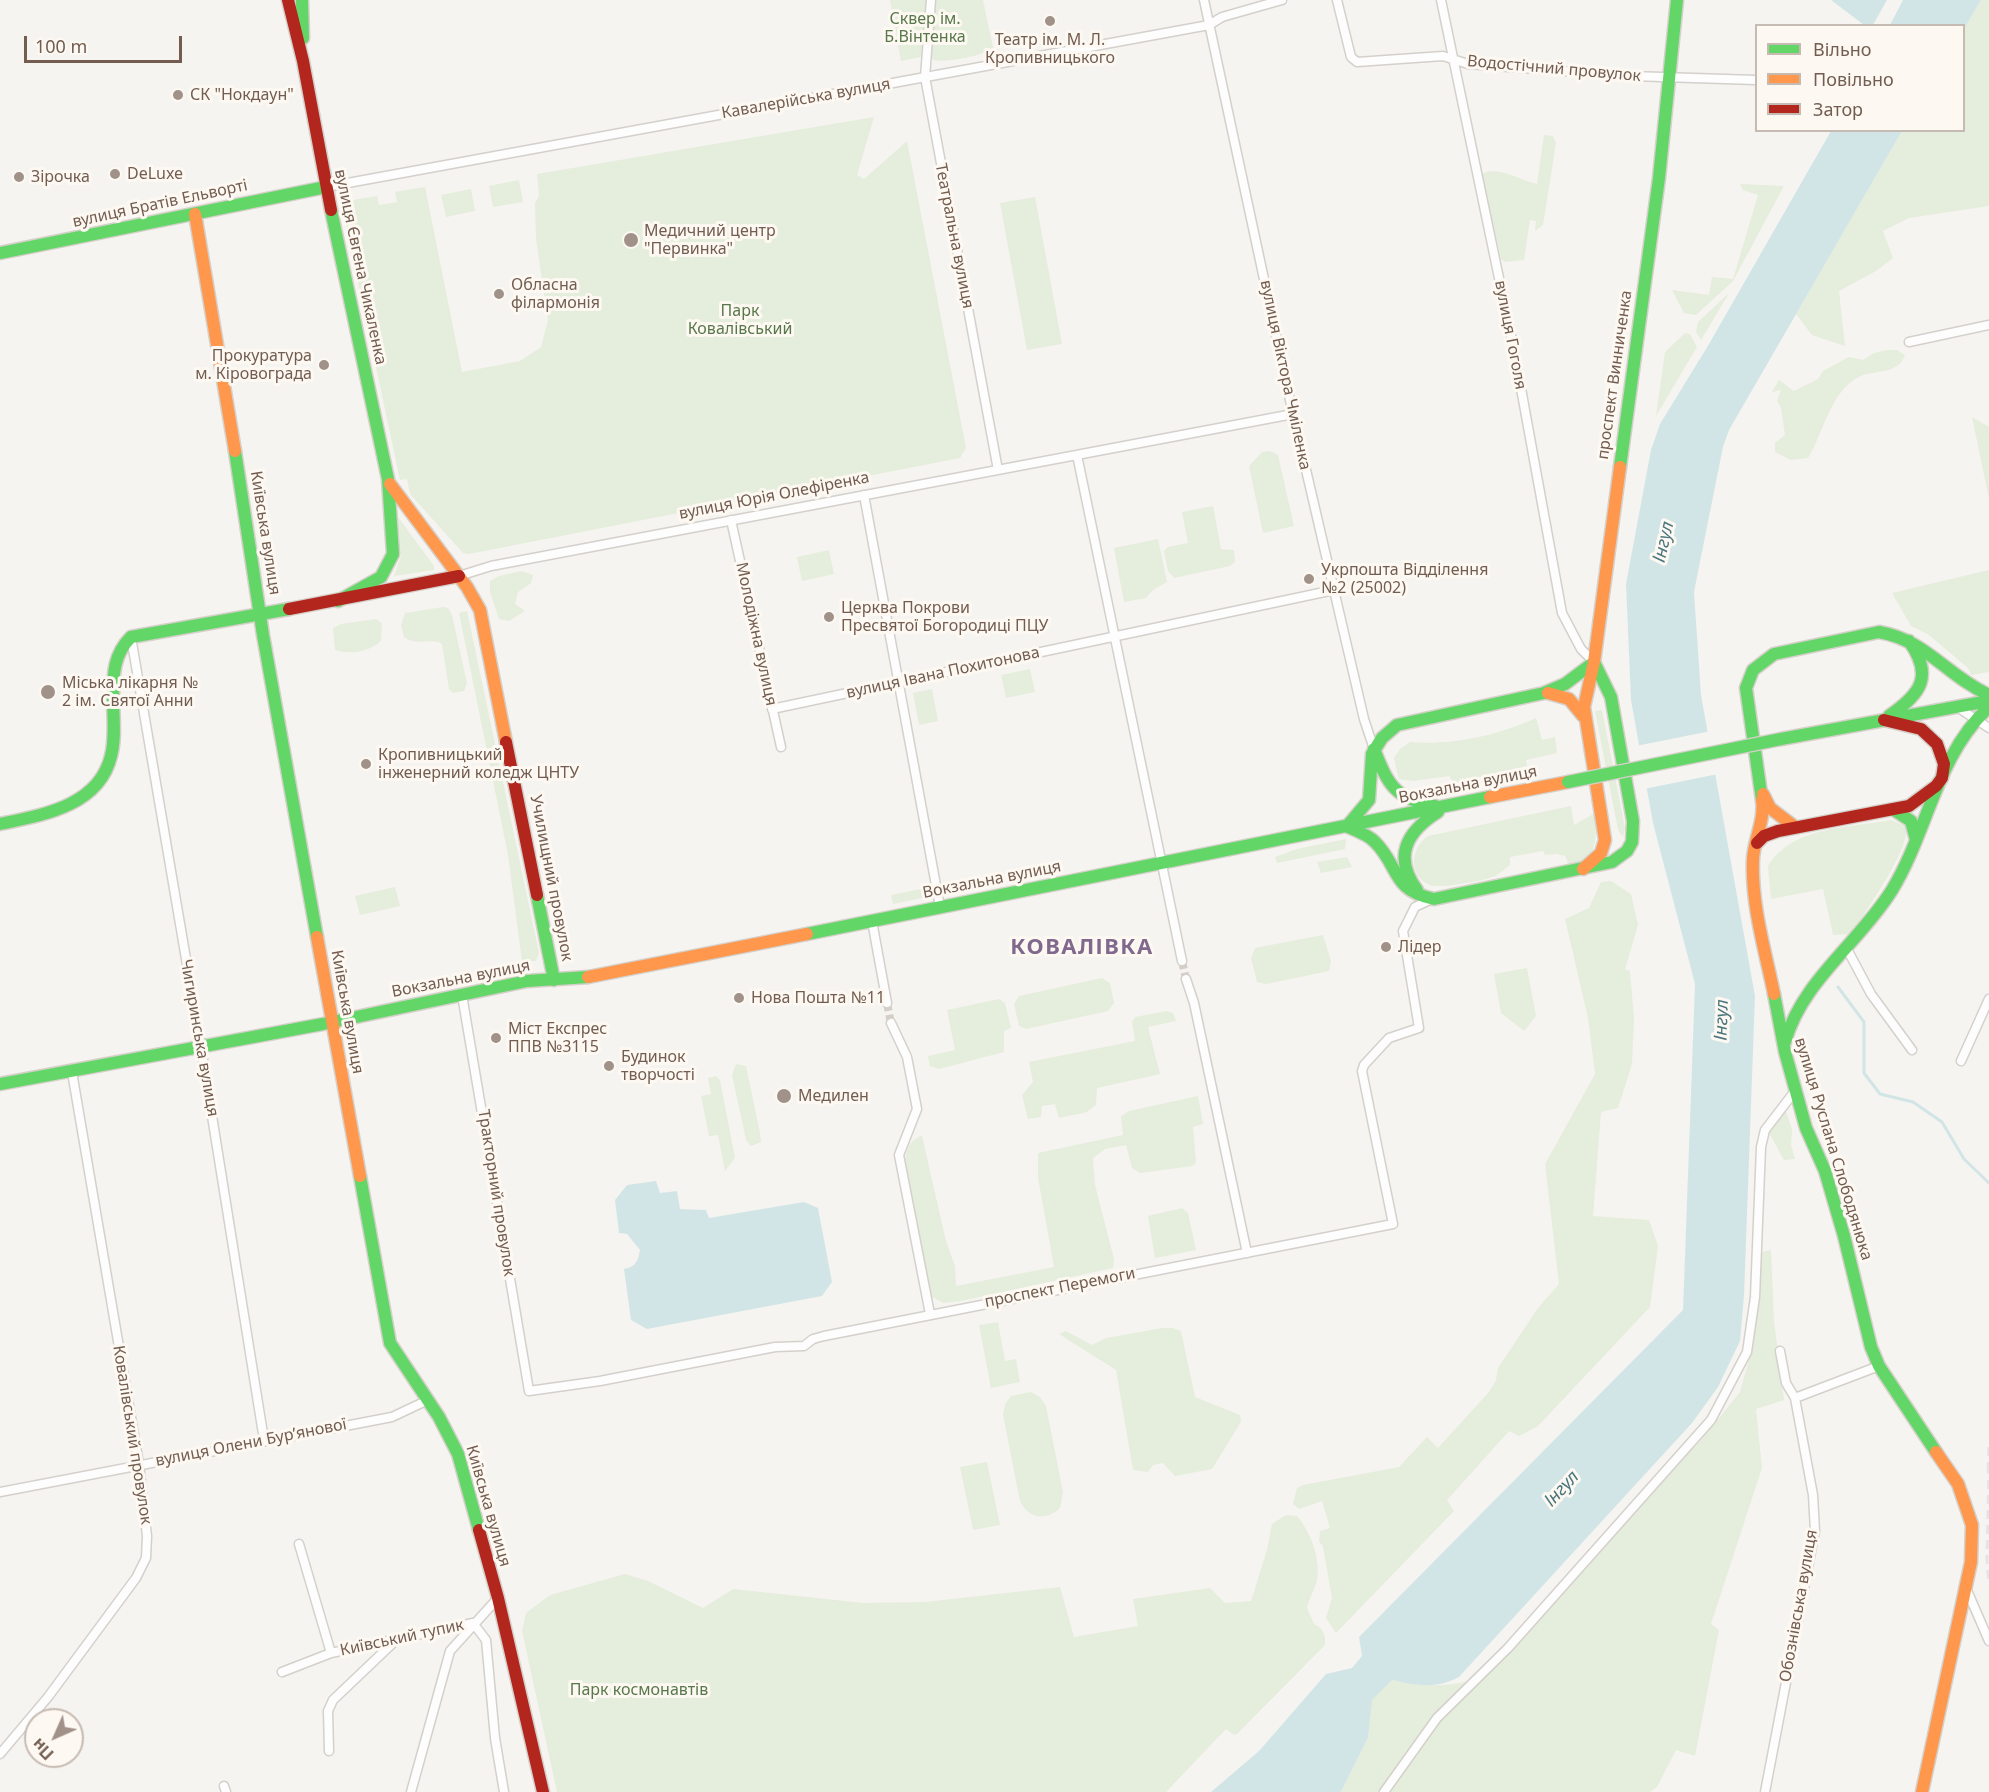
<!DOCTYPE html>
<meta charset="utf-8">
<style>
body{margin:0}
#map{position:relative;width:1989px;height:1792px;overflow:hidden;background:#f6f4f0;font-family:"Noto Sans",sans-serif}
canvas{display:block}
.legend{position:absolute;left:1755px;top:24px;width:210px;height:108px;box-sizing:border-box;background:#fdf9f2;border:2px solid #c6bbb2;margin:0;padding:8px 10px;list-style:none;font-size:18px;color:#735d51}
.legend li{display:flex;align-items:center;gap:12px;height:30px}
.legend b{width:30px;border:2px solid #c6bbb2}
.north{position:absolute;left:24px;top:1708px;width:60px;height:60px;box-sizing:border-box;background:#fdf9f2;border:2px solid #c6bbb2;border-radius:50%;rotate:225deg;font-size:16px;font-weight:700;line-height:24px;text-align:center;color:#735d51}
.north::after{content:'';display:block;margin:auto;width:21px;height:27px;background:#a19289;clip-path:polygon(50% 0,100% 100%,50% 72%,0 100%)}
.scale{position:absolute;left:24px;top:36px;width:158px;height:27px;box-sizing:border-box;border:3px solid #735d51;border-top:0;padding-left:8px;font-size:18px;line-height:21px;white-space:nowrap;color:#735d51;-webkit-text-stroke:4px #fdf9f2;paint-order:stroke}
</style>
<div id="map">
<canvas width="1989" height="1792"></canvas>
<ul class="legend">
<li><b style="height:8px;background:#63d668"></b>Вільно</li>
<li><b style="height:8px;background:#ff974d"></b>Повільно</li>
<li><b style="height:8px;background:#b3261e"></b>Затор</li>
</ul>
<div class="north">Пн</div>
<div class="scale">100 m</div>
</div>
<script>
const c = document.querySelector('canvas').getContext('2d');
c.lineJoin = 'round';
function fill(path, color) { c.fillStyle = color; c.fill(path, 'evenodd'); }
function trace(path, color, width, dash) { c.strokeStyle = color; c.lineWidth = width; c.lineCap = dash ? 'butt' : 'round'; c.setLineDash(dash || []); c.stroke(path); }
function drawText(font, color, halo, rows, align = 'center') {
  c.font = font + ' "Noto Sans",sans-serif'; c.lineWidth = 6; c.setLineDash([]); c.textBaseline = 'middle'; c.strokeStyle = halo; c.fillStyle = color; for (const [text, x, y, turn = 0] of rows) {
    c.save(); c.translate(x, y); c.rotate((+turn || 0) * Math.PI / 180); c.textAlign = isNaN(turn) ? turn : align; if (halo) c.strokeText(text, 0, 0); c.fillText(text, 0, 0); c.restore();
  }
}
fill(new Path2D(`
 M890,0h93l10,48c-10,8 -47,15 -60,12l-3,-5 -29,6z
 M1981,0h8v206l-80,12 -26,13 10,27 -17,13 -37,20 6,55 -33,-11 -16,-21 106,-183 62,-1v-101z
 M874,117l-17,58 7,4 43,-38 59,307 -6,10 -491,96 -6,-1 -53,-59 -3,-15 -7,1 -59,-278 36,-6 2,9 18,-3 -2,-10 30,-5 37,185 58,-11 21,-14 7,-27 -12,-81 -1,-36 4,-7 -2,-22z
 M1544,135l9,1 3,7 -13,82 -8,6 1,-10 -6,-1 -6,40 -19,2 -4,-3 -20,-84c14,-11 41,6 56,9z
 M519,180l4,22 -30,5 -4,-21z
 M1740,184l44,2 -51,95 -37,34 -12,-2 -12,-23 37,5 3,-18 21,2 25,-84 -15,-5z
 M471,189l4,22 -29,6 -5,-22z
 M1035,197l27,147 -35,6 -27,-147z
 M1729,293l-28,47 -5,-8 2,-10z
 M1685,333l5,1 7,13 -41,69 9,-64z
 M1887,350h10l8,5c-7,21 -33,14 -48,23 -27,15 -34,56 -49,80l-17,2 -16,-8v-9l10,-8 -4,-27 -4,-7 4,-11 -9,2 7,-12 15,11 24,-12 5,-8 26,-14 14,3 11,-7z
 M1972,417l17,10v72z
 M1270,451l8,4 16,71 -31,7 -14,-67 13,-14z
 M1213,506l8,43 13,1 1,12 -5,4 -56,12 -6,-7 -4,-20 4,-4 20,-4 -6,-31z
 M398,517l36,49v4l-40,6 7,-20z
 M1158,539l9,43 -14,8 -7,8 -22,4 -10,-54z
 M829,550l5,24 -32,7 -5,-24z
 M1989,570v102l-18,3 -3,-7 -39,-33 -18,-9 -19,-33z
 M522,571l11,4 -2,8 -13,9 -3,12 10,7 -16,10 -10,-2 -9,-27v-11l9,-5z
 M443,607l5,1 4,7 15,68 -3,8 -11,2 -4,-4 -7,-45c-13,-7 -23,3 -38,-7l-3,-12 4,-12z
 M467,611l72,342 -3,8h-14l-14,-106 -49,-242z
 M376,619l6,4 -1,18c-12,11 -31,14 -46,9l-2,-22 8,-4z
 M1030,669l5,23 -29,6 -5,-23z
 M932,689l6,32 -19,4 -6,-32z
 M1602,710l23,118 -2,9 -5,-7 -23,-119z
 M1536,718l6,22 13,-3 2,16 -31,7 1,6 -73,17 -5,-7 -36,5 -14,-2 -5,-21 6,-9 10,-7c41,4 89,-7 126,-24z
 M1571,806l3,19 21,-12c2,21 3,55 -27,50l-3,-7 -8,-2 -12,1 -2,-4 -33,6v8c-5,3 -10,9 -15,11 -11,5 -55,13 -65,9 -23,-9 -19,-38 -2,-49z
 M1891,820l14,6c10,16 -43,92 -55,108l-17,1 -10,-46 -52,10 -3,-33c24,-40 82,-38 123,-46z
 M1346,839l-1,10 -68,14 -2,-6 22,-8z
 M1347,857l5,10 -31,6 -4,-11z
 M1611,881l20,13 7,31 -13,44 5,2 4,47 -2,46 -14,44 -17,4 -8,104 56,4 9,26 -8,61 -112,119 -19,10 -10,-5 -62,69 7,11 -118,122 -10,-15 6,-20 -9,-51 -4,-6 1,-10 10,-3 -8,-27 -23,8 -6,-5 4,-16 6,-3 96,-18 28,-30 11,11 51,-56 7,-12 2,-12 40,-60 21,-24 -14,-120 50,-90 -7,-56 -23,-99 24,-11 12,-26z
 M395,887l5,19 -40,9 -5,-19z
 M931,887l1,9 -39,8 -2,-9z
 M1323,935l8,26 -2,10 -63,13 -9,-2 -6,-24 4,-10z
 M1527,968l9,48 -12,15 -23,-18 -7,-39z
 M1102,978l8,5 4,20 -6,8 -82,18 -7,-3 -5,-22 5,-8z
 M999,999l6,4 6,25 -7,3v21l-65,17 -9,-3 -2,-10 27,-6 -8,-40z
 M1167,1011l6,2 3,8 -28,6 12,47 -63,14 -1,17 -9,7 -28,6 -4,-14 -13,2 -1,11 -13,2 -6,-24 11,-13 -4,-20 106,-21 -3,-19 3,-5z
 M736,1064l10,2 14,67 1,9 -10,4 -5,-6 -14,-65z
 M716,1076l4,4 15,78 -10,13 -7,-36 -9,1 -8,-40 10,-2 -3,-16z
 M1198,1096l5,28 -10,3 3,35 -3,4 -53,7 -8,-5 -6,-23 -21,4 -12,9 2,27 19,74 -1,9 -152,33 -18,2 -11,-6 -27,-129c0,-14 2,-28 17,-32l24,105 9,25 1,20 98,-19 -16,-89v-25l85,-18 -2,-19 8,-5z
 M1785,1108l7,21 -1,16 4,14 -11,1 -16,-29z
 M1182,1208l6,5 8,37 -41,8 -7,-42z
 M1771,1250l3,71 10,79 -28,9 6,59 -51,156 8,6 -24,126 -19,-6 -19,37 -7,5h-309l27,-54 3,-38 21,-20c31,8 63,7 93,-4l163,-182 54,-55 38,-47 12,-43 10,-97z
 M998,1322l7,39 11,-2 4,23 -29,6 -12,-63z
 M1162,1328h11l8,3 14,66 45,18 1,7 -29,47 -37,7 -12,-13 -10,2 -5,7 -15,-2 -17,-100 -57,-36 7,-3 26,14 14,-7z
 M1031,1392l9,5 6,9 17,86 -3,16c-13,13 -32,11 -40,-7l-17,-86 2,-11 6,-8z
 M987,1462l13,63 -27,5 -13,-63z
 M1286,1515l11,1c13,15 24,43 20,64 -2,9 -8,18 -10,28l7,16c9,4 12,11 11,21l-88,89 -3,1 -8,-6 -60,63h-609l-35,-161 4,-18 24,-18 75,-21 23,7 55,27 30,-19 130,14 62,-1 135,-15 14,50 64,-11 -5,-27 77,-11 15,15 26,-2 16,-51 5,-26z`), '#e5eddc');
fill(new Path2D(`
 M1831,0h150l-17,29v-3l-100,-1z
 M1831,131h71l-173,299 -6,17 -29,145 7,103 54,301 -11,300 -4,45 -22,46 -26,36 -233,254c-22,12 -43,9 -67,3l-20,20 -4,38 -27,54h-130l48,-41 67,-77 26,-6 10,-12 -3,-19 324,-327 12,-326 -42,-161 -22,-123 -5,-116 25,-134 9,-26 49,-80z
 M656,1181l4,12 17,-2 3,18 26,1 3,8 95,-16 14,6 14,74 -10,14 -175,33 -16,-9 -7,-51c11,-2 14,-7 16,-19l-13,-16 -8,-1 -4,-33 12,-15z`), '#d2e5e6');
fill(new Path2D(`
 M1887,0h16l-13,25h-17z
 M1711,731l7,43 -74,15 -8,-43z`), '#f6f4f0');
trace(new Path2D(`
 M1838,987l26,35v51l16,21 33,8 29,20 22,37 25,24`), '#d2e5e6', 3);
trace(new Path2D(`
 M1182,961l4,18
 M887,1003l4,20`), '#d5cec8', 8, [8, 4]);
const street = new Path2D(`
 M931,0l-6,77 73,393
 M1204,0l89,414 71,305 10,30
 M1337,0l14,57 6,5 86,-6 25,8 163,12 125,4
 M1441,0l73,350 48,263 19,36 13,13
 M326,187l883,-162 13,-8 60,-17
 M1909,342l80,-17
 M1077,455l105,506
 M864,495l76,412
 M731,520l50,227
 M459,576l32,-10 802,-152
 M131,637l68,398 65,405
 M1957,707l32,21
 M772,709l562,-119
 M872,921l15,82
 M1847,949l24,45 41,56
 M1186,979l8,24 53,250
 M462,995l67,396 71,-10 175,-34 29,-1 9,-7 11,-3 569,-112 -31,-153 2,-6 25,-27 30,-10 -16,-97 12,-24 17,-8
 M891,1023l16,34 10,52 -18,46 31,159
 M1961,1061l28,-62
 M1795,1398l84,-32
 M0,1492l392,-75 36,-17
 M299,1544l32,109
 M1966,1588l23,53
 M282,1672l49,-19 142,-30 13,17 9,98 9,54
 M329,1751l-1,-40 5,-11 62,-59
 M0,1754l48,-57 88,-119 10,-20 1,-22 -8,-72 -67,-392
 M224,1786l2,6
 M411,1792l39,-141 48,-53
 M1384,1792l53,-74 71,-70 203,-228 36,-68 8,-55 6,-150 4,-17 30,-39
 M1765,1792l50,-261 -2,-36 -18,-97 -9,-15 -6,-32`);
const fast = new Path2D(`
 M302,0l1,38
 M331,210l57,269 5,75 -12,23 -43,24
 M0,253l326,-66
 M235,451l28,184 54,302
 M1620,467l39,-289 18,-178
 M1889,716c32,-22 45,-40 20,-75
 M1781,739l208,-38
 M1374,749c14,36 21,50 61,57
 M1762,800l-16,-112 7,-18 21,-16 105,-22c47,8 68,44 110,63
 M1894,810l17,11 5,19
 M0,824c43,-9 99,-18 111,-68 5,-19 2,-40 2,-59 0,-24 1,-43 18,-60l158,-28
 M1348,825l21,-25 3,-46 10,-16 15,-13 147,-32 21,-9 28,-21
 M1346,826c9,4 23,9 29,16 25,25 16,48 59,57l178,-37 15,-11 5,-9 1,-21 -22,-124 -17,-35
 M1417,890c-24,-33 -11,-58 21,-78
 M537,895l17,85
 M807,934l683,-137
 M1774,994l11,58 21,76 19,43 19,65 27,111 8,19 57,86
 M1785,1042c17,-61 74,-99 107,-152 36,-59 44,-134 97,-183
 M0,1084l323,-60 204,-43 61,-4
 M360,1176l30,167 49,74 19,37 21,76`);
const slow = new Path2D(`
 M195,214l40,237
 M390,484l77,103 13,23 26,132
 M1548,693l21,6 14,17
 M1763,794l7,14 25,19
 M1490,797l78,-15
 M1762,800c3,21 -8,39 -9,59 -2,45 12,91 21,135
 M1583,869l18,-16 4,-13 -21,-133 10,-45 26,-195
 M317,937l43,239
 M588,977l219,-43
 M1922,1792l49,-230 1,-37 -14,-41 -22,-32`);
const jam = new Path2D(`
 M288,0l15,61 28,149
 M289,609l170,-33
 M506,742l31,153
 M1757,843l7,-7 14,-5 131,-25 27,-20 6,-8 2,-14 -7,-20 -16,-15 -37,-9
 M479,1530l19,68 45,194`);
trace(street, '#d4d0cb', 11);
trace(fast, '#d5d0ca', 15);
trace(slow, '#d5d0ca', 15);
trace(jam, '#d5d0ca', 15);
trace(street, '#fefdfd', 8);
trace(fast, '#63d668', 12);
trace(slow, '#ff974d', 12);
trace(jam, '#b3261e', 12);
trace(new Path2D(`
 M1989,1465l-2,95 2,24
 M1988,1471l1,-27`), '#e5e3e6', 3, [9, 6]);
const fastBridge = new Path2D(`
 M1568,782l213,-43`);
trace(fastBridge, '#d5d0ca', 15, []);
trace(fastBridge, '#63d668', 12);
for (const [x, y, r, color] of [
 [1050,21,6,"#a19289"],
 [178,95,6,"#a19289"],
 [115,174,6,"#a19289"],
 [19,177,6,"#a19289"],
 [631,240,8,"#a19289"],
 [499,294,6,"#a19289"],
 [324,365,6,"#a19289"],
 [1309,579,6,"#a19289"],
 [829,617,6,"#a19289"],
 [48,692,8,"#a19289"],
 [366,764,6,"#a19289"],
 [1386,947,6,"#a19289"],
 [739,998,6,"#a19289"],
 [496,1038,6,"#a19289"],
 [609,1066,6,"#a19289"],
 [784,1096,8,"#a19289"]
]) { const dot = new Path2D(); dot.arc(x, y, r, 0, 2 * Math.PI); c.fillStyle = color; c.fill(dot); trace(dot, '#fdf9f2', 2); }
drawText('16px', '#58784b', '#fdf9f2', [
 ["Сквер ім.",925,19],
 ["Б.Вінтенка",925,37],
 ["Парк",740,311],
 ["Ковалівський",740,329],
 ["Парк космонавтів",639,1690]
]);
drawText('16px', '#735d51', '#fdf9f2', [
 ["Театр ім. М. Л.",1050,40,"center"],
 ["Кропивницького",1050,58,"center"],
 ["СК \"Нокдаун\"",190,95],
 ["DeLuxe",127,174],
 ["Зірочка",31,177],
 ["Медичний центр",644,231],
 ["\"Первинка\"",644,249],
 ["Обласна",511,285],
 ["філармонія",511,303],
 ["Прокуратура",312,356,"right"],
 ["м. Кіровограда",312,374,"right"],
 ["Укрпошта Відділення",1321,570],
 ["№2 (25002)",1321,588],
 ["Церква Покрови",841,608],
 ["Пресвятої Богородиці ПЦУ",841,626],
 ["Міська лікарня №",62,683],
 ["2 ім. Святої Анни",62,701],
 ["Кропивницький",378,755],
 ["інженерний коледж ЦНТУ",378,773],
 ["Лідер",1398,947],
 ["Нова Пошта №11",751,998],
 ["Міст Експрес",508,1029],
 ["ППВ №3115",508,1047],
 ["Будинок",621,1057],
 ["творчості",621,1075],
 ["Медилен",798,1096]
], 'left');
drawText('16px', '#735d51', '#fdf9f2', [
 ["Водостічний провулок",1554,69,5],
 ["Кавалерійська вулиця",806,99,-10],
 ["вулиця Братів Ельворті",160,204,-12],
 ["Театральна вулиця",954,236,79],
 ["вулиця Євгена Чикаленка",360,267,78],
 ["вулиця Гоголя",1510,335,79],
 ["вулиця Віктора Чміленка",1285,375,78],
 ["проспект Винниченка",1615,375,-82],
 ["вулиця Юрія Олефіренка",774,496,-11],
 ["Київська вулиця",265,533,81],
 ["Молодіжна вулиця",756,634,78],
 ["вулиця Івана Похитонова",943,673,-12],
 ["Вокзальна вулиця",1468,785,-11],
 ["Училищний провулок",551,878,79],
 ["Вокзальна вулиця",992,880,-11],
 ["Вокзальна вулиця",461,979,-11],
 ["Київська вулиця",347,1012,80],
 ["Чигиринська вулиця",199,1038,80],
 ["вулиця Руслана Слободянюка",1833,1149,73],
 ["Тракторний провулок",496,1193,81],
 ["проспект Перемоги",1060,1288,-11],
 ["Ковалівський провулок",132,1435,81],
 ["вулиця Олени Бурʼянової",251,1443,-11],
 ["Київська вулиця",488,1506,74],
 ["Обознівська вулиця",1799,1606,-80],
 ["Київський тупик",402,1638,-12]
]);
drawText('italic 18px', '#4a757c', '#fdf9f2', [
 ["Інгул",1664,542,-77],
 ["Інгул",1722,1020,-88],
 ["Інгул",1562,1489,-47]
]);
c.letterSpacing = '1.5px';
drawText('bold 22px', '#81698e', '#fdf9f2', [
 ["КОВАЛІВКА",1082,948]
]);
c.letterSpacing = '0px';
</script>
